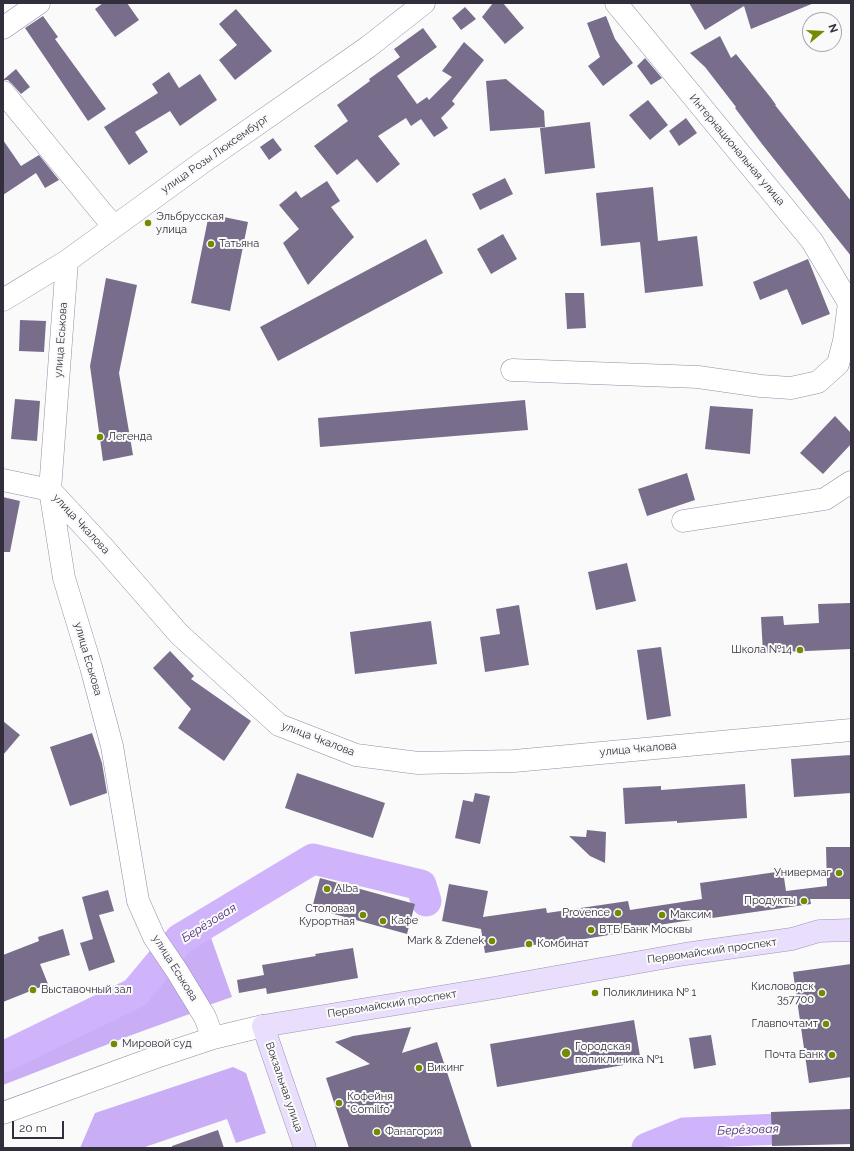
<!DOCTYPE html>
<meta charset="utf-8">
<style>
body{margin:0}
#map{position:relative;width:854px;height:1151px;overflow:hidden;background:#fafafa;font-family:Raleway,sans-serif}
canvas{display:block}
.frame{position:absolute;inset:0;border:4px solid #332e3b;pointer-events:none}
.north{position:absolute;left:802px;top:12px;width:40px;height:40px;box-sizing:border-box;background:#fafafa;border:1px solid #aaa8ae;border-radius:50%;rotate:72deg;font-size:11px;font-weight:700;line-height:16px;text-align:center;color:#332e3b}
.north::after{content:'';display:block;margin:auto;width:14px;height:18px;background:#738b00;clip-path:polygon(50% 0,100% 100%,50% 72%,0 100%)}
.scale{position:absolute;left:12px;top:1121px;width:52px;height:18px;box-sizing:border-box;border:2px solid #332e3b;border-top:0;padding-left:5px;font-size:12px;line-height:14px;white-space:nowrap;color:#332e3b;-webkit-text-stroke:3px #fafafa;paint-order:stroke}
</style>
<div id="map">
<canvas width="854" height="1151"></canvas>
<div class="frame"></div>
<div class="north">N</div>
<div class="scale">20 m</div>
</div>
<script>
const c = document.querySelector('canvas').getContext('2d');
c.lineJoin = 'round';
function fill(path, color) { c.fillStyle = color; c.fill(path, 'evenodd'); }
function trace(path, color, width, dash) { c.strokeStyle = color; c.lineWidth = width; c.lineCap = dash ? 'butt' : 'round'; c.setLineDash(dash || []); c.stroke(path); }
function drawText(font, color, halo, rows, align = 'center') {
  c.font = font + ' Raleway,sans-serif'; c.lineWidth = 4; c.setLineDash([]); c.textBaseline = 'middle'; c.strokeStyle = halo; c.fillStyle = color; for (const [text, x, y, turn = 0] of rows) {
    c.save(); c.translate(x, y); c.rotate((+turn || 0) * Math.PI / 180); c.textAlign = isNaN(turn) ? turn : align; if (halo) c.strokeText(text, 0, 0); c.fillText(text, 0, 0); c.restore();
  }
}
fill(new Path2D(`
 M209,932l23,65 -23,8 -32,-49 7,-9z
 M167,965l28,47 -66,24 -126,49v-21l134,-66z
 M233,1067l13,6 20,60 -30,10 -9,-24 -85,29h-62l15,-35z`), '#c9aef6');
trace(new Path2D(`
 M3,1057l132,-64 45,-54 133,-80 108,26 5,16
 M647,1148l37,-15 167,-7`), '#cfb4fc', 31);
fill(new Path2D(`
 M103,3h24l12,17 -24,17 -20,-28z
 M493,3h10l21,25 -19,16 -23,-27z
 M689,3h125l-63,26 -7,-23 -39,24z
 M465,7l11,12 -15,11 -9,-12z
 M236,9l36,42 -37,29 -16,-20 18,-15 -18,-21z
 M43,16l15,21 -3,2 51,70 -18,12 -63,-93z
 M606,16l9,23 18,24 -30,23 -15,-20 12,-9 -13,-34z
 M423,28l14,19 -40,29 20,28 10,-7 2,3 23,-23 -10,-6 22,-29 20,18 -32,41 3,3 -14,14 7,10 -14,9 -13,-18 -10,7 -5,-8 -28,18 22,28 -23,19 -20,-24 -20,16 -23,-29 34,-25 -11,-16 33,-24 -1,-2 31,-22 -6,-8z
 M720,36l11,22 5,-4 35,44 5,7h-1l76,96v55l-89,-112 -27,-36 1,-1 -31,-40 -15,-14z
 M645,58l17,20 -11,7 -14,-19z
 M16,69l14,18 -9,7 -9,-10 -4,-4h-5z
 M169,72l10,16 21,-14 17,26 -37,26 -10,-15 -35,21 13,20 -19,13 -25,-38 54,-34 -6,-9z
 M506,79l38,32 1,16 -55,4 -4,-50z
 M648,100l20,25 -18,15 -21,-25z
 M686,118l11,15 -18,13 -10,-15z
 M590,122l5,46 -50,6 -5,-46z
 M273,138l9,12 -13,10 -9,-13z
 M3,140l18,26 18,-11 20,25 -14,8 -9,-15 -33,22z
 M505,178l8,16 -33,16 -8,-16z
 M327,181l13,20 -9,6 23,30 -46,48 -25,-42 16,-14 -20,-24 17,-14 5,7z
 M653,187l5,54 39,-5 6,50 -58,7 -5,-51 -39,4 -5,-53z
 M209,214l39,8 -18,89 -39,-8z
 M503,234l14,25 -26,15 -14,-25z
 M426,239l17,34 -165,88 -18,-34z
 M808,259l22,55 -28,11 -15,-36 -27,11 -7,-18z
 M106,278l31,7 -18,88 14,82 -30,6 -13,-95z
 M565,293h19l2,35 -19,1z
 M20,320l26,1 -2,31 -25,-1z
 M15,399l25,2 -3,40 -26,-2z
 M525,400l3,30 -208,17 -2,-29z
 M710,406l43,3 -3,45 -45,-5z
 M835,416l16,17v11l-28,30 -23,-21z
 M687,473l8,27 -48,16 -9,-27z
 M3,497l17,4 -10,51h-7z
 M627,563l9,38 -40,9 -8,-38z
 M851,603v46l-88,4 -2,-36 22,-1 1,9 35,-2 -1,-19z
 M519,605l10,60 -44,7 -5,-35 20,-3 -4,-25z
 M431,621l6,43 -82,10 -5,-42z
 M661,647l10,69 -24,4 -10,-70z
 M170,651l24,25 -3,3 60,42 -27,40 -46,-33 13,-19 -38,-41z
 M3,721l17,14 -17,20z
 M92,733l10,30 5,30 -37,13 -20,-59z
 M851,755v38l-57,4 -3,-38z
 M297,773l88,30 -12,35 -88,-30z
 M745,784l2,34 -70,5v-2l-52,3 -2,-36 38,-2v4z
 M475,793l15,3 -10,48 -25,-6 8,-38 10,2z
 M587,830l19,2 -1,31 -15,-7 -21,-20 17,1z
 M826,847h25v52h-41l1,5 -106,15v-1l-73,11 1,2 -73,12 -1,-2 -74,12 -4,-24 -39,-8 7,-37 39,7 -5,26 63,-9 1,5 81,-12 2,9 72,-11 -2,-16 83,-12 3,20 41,-5z
 M320,878l95,26 -8,30 -95,-26z
 M108,890l6,21 -15,4 16,47 -26,9 -9,-28 13,-4 -11,-42z
 M63,929l7,26 -30,9 8,20 -45,18v-47l36,-14 -1,-4z
 M353,948l5,30 -91,16 -1,-6 -27,5 -2,-13 27,-5 -2,-10 54,-9 -1,-2z
 M851,964v113l-42,6 -16,-111z
 M634,1020l7,42 -144,25 -7,-43z
 M411,1027l-9,26 35,-11 35,106h-123l-23,-70 44,-14 -35,-22 18,-6z
 M711,1035l5,30 -22,4 -5,-31z
 M851,1109v35l-79,2 -1,-34z
 M218,1130l6,18h-52v-2z`), '#786e8b');
const minor = new Path2D(`
 M616,3l196,238 37,62
 M3,28l36,-25
 M3,92l100,122 11,12
 M67,261l-17,229 14,88 27,89 21,79 26,155 16,36 23,34 28,46 8,21
 M3,300l64,-39 136,-99 165,-115 56,-44
 M512,370l186,7 63,9 30,2 27,-6 20,-18 6,-23 5,-38
 M3,480l47,10 54,58 75,86 100,91 77,30 62,8 96,-2 337,-31
 M683,521l142,-22 26,-17
 M3,1113l159,-58 51,-17 50,-12`);
const major = new Path2D(`
 M305,1148l-42,-122 231,-38 191,-34 107,-15 27,-8 32,-1`);
trace(minor, '#958aa8', 23);
trace(major, '#a092b6', 23);
trace(minor, '#fff', 22);
trace(major, '#e9defb', 22);
for (const [x, y, r, color] of [
 [148,223,4,"#738b00"],
 [211,244,4,"#738b00"],
 [100,437,4,"#738b00"],
 [800,650,4,"#738b00"],
 [839,873,4,"#738b00"],
 [327,889,4,"#738b00"],
 [804,901,4,"#738b00"],
 [618,913,4,"#738b00"],
 [363,915,4,"#738b00"],
 [662,915,4,"#738b00"],
 [383,921,4,"#738b00"],
 [591,930,4,"#738b00"],
 [492,941,4,"#738b00"],
 [529,944,4,"#738b00"],
 [33,990,4,"#738b00"],
 [595,993,4,"#738b00"],
 [822,993,4,"#738b00"],
 [826,1024,4,"#738b00"],
 [114,1044,4,"#738b00"],
 [566,1053,5,"#738b00"],
 [832,1055,4,"#738b00"],
 [419,1068,4,"#738b00"],
 [339,1103,4,"#738b00"],
 [377,1132,4,"#738b00"]
]) { const dot = new Path2D(); dot.arc(x, y, r, 0, 2 * Math.PI); c.fillStyle = color; c.fill(dot); trace(dot, '#fafafa', 1.5); }
drawText('11px', '#332e3b', '#fafafa', [
 ["Интернациональная улица",737,150,50],
 ["улица Розы Люксембург",215,154,-35],
 ["улица Еськова",61,340,-86],
 ["улица Чкалова",81,524,47],
 ["улица Еськова",88,659,74],
 ["улица Чкалова",318,739,21],
 ["улица Чкалова",638,749,-5],
 ["Первомайский проспект",712,951,-8],
 ["улица Еськова",175,968,58],
 ["Первомайский проспект",392,1004,-9],
 ["Вокзальная улица",284,1087,71]
]);
drawText('11px', '#332e3b', '#fafafa', [
 ["Эльбрусская",156,217],
 ["улица",156,230],
 ["Татьяна",219,244],
 ["Легенда",108,437],
 ["Школа №14",792,650,"right"],
 ["Универмаг",831,873,"right"],
 ["Alba",335,889],
 ["Продукты",796,901,"right"],
 ["Столовая",355,909,"right"],
 ["Курортная",355,922,"right"],
 ["Provence",610,913,"right"],
 ["Максим",670,915],
 ["Кафе",391,921],
 ["ВТБ Банк Москвы",599,930],
 ["Mark & Zdenek",484,941,"right"],
 ["Комбинат",537,944],
 ["Кисловодск",814,987,"right"],
 ["357700",814,1000,"right"],
 ["Выставочный зал",41,990],
 ["Поликлиника № 1",603,993],
 ["Главпочтамт",818,1024,"right"],
 ["Мировой суд",122,1044],
 ["Городская",575,1047],
 ["поликлиника №1",575,1060],
 ["Почта Банк",824,1055,"right"],
 ["Викинг",427,1068],
 ["Кофейня",347,1097],
 ["\"Comilfo\"",347,1110],
 ["Фанагория",385,1132]
], 'left');
drawText('italic 12px', '#4c2678', '#fafafa', [
 ["Берёзовая",209,923,-32],
 ["Берёзовая",748,1130,-2]
]);
</script>
